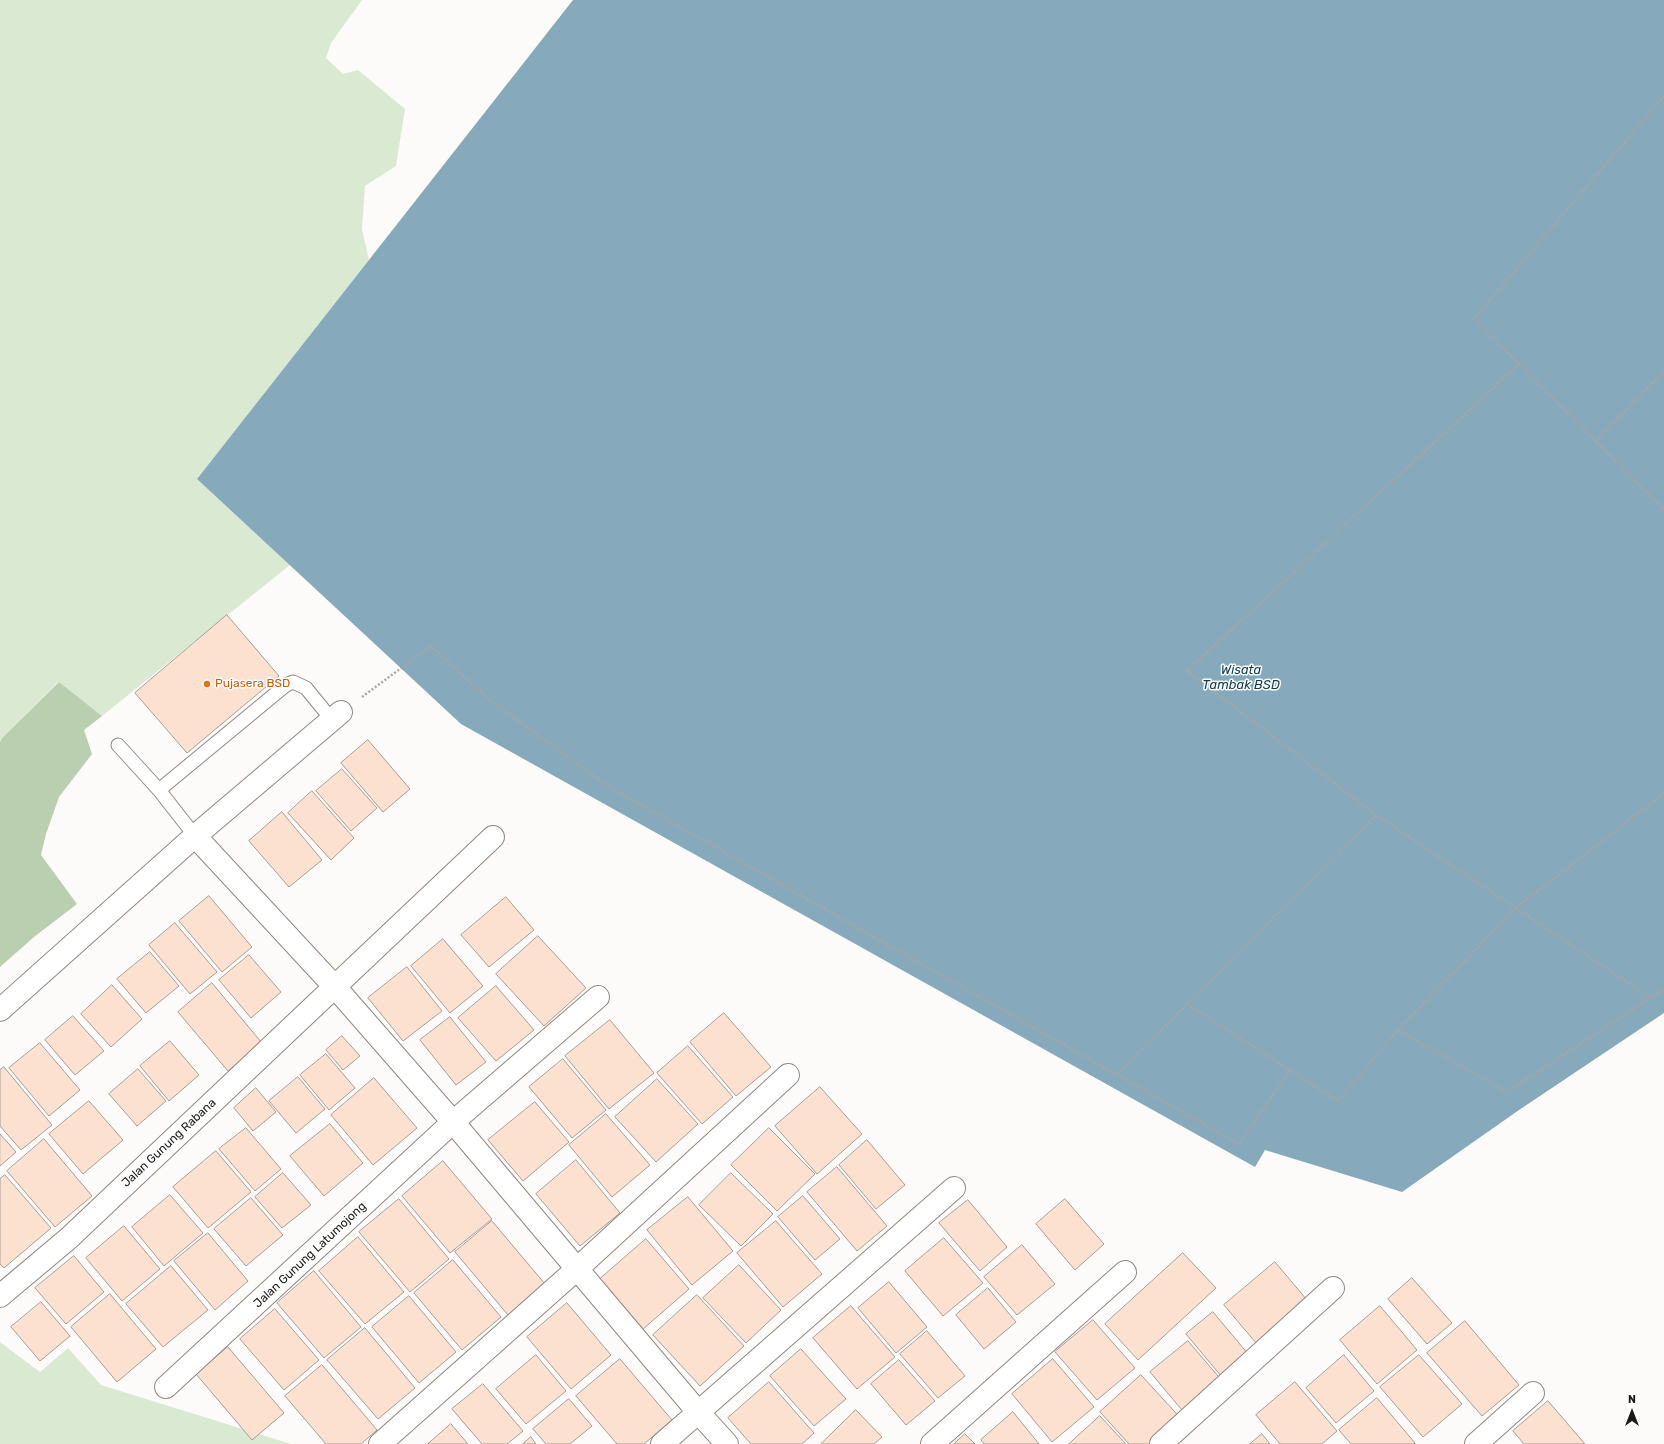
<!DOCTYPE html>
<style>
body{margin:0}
#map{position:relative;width:1664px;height:1444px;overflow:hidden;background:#fdfbf9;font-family:Rubik,sans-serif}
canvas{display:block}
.north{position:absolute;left:1612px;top:1392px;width:40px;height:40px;-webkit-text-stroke:3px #fff;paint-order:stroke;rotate:0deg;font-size:11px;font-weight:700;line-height:16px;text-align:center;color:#1c1815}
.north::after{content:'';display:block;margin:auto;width:14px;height:18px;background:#1c1815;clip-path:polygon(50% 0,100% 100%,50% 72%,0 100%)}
</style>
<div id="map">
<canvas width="1664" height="1444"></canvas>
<div class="north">N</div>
</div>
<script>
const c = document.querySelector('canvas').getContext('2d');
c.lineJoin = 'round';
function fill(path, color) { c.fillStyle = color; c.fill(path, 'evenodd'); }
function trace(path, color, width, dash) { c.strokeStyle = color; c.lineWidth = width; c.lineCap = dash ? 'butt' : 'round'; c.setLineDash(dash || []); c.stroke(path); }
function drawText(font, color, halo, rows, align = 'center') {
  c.font = font + ' Rubik,sans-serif'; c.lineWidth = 3; c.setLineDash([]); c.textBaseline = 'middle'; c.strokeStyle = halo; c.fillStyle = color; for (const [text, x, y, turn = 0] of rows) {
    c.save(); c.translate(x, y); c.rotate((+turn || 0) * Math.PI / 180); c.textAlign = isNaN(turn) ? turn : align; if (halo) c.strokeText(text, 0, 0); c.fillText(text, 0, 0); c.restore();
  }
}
fill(new Path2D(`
 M0,0h362l-31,43 -5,15 17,16 15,-4 47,39 -9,57 -31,20 -3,43 7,31 -172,219 93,86 -188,151 -44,-34 -56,56 -2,4z
 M0,1342l40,30 28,-24 33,37 190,59h-291z`), '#daead2');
fill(new Path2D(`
 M59,682l43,34 -18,14 8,24 -33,43 -13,37 -5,21 36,49 -43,33 -34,30v-225l2,-4z`), '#baceb0');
fill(new Path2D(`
 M573,0h1091v1013l-145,97 -117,82 -137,-42 -10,17 -794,-443 -264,-245z`), '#87a9bc');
const building = new Path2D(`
 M227,615l52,61 -92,77 -52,-60z
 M368,740l42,49 -27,23 -42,-49z
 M342,769l35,39 -26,23 -35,-40z
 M312,791l42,47 -23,22 -43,-47z
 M282,812l40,48 -33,27 -40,-46z
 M209,896l43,51 -30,25 -43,-51z
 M506,897l28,33 -45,37 -28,-32z
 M175,923l42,49 -27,22 -41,-49z
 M538,936l48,52 -42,38 -48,-52z
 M443,939l40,47 -33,27 -39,-47z
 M150,952l29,34 -33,27 -29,-34z
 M249,955l32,37 -30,26 -32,-38z
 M407,967l35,44 -39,30 -35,-43z
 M212,983l50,60 -34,28 -50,-59z
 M112,985l30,34 -31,28 -30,-33z
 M496,986l38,44 -38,31 -38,-43z
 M724,1013l47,54 -35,29 -46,-54z
 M73,1016l31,35 -29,24 -30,-35z
 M450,1017l36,45 -30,23 -36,-45z
 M610,1020l44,53 -45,36 -44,-53z
 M342,1036l18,20 -17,14 -17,-20z
 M170,1041l29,34 -30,26 -29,-35z
 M40,1043l40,47 -31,26 -40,-48z
 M688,1046l45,51 -31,27 -45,-51z
 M326,1054l29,34 -26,22 -29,-35z
 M563,1059l43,51 -34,28 -43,-51z
 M4,1067l48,58 -31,25 -21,-24v-56z
 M138,1069l28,32 -29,25 -28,-32z
 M298,1077l27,32 -29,24 -27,-32z
 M374,1078l43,50 -44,37 -42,-50z
 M657,1079l41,45 -42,38 -41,-45z
 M820,1087l42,47 -45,40 -42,-48z
 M256,1088l20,24 -23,19 -19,-23z
 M89,1101l34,39 -40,34 -34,-40z
 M535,1102l34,40 -46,39 -35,-41z
 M606,1114l44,51 -38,32 -43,-52z
 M330,1124l33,39 -39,33 -34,-40z
 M246,1128l35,41 -26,22 -36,-42z
 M769,1128l46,46 -38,37 -46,-46z
 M0,1134l16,18 -16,14z
 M44,1139l48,57 -37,31 -48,-56z
 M867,1140l38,45 -29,24 -37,-44z
 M216,1151l35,41 -43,36 -35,-41z
 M576,1160l44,53 -40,33 -44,-52z
 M443,1161l49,58 -42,34 -48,-57z
 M837,1167l50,59 -30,25 -50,-59z
 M283,1173l28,32 -29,23 -27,-31z
 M731,1173l42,41 -32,32 -42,-41z
 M5,1175l46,53 -47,40 -4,-4v-85z
 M170,1195l33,38 -39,33 -32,-39z
 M803,1196l37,43 -25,21 -37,-43z
 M688,1197l45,54 -41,34 -45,-55z
 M251,1198l32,37 -37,31 -32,-37z
 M399,1199l50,60 -39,33 -51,-60z
 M1065,1199l39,45 -29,26 -39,-46z
 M968,1200l39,47 -27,24 -41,-48z
 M492,1221l53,63 -37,31 -53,-63z
 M776,1221l46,53 -39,33 -46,-54z
 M124,1226l36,43 -38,32 -36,-43z
 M208,1233l40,48 -33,29 -41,-49z
 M358,1237l46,55 -39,32 -46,-53z
 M944,1238l39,45 -40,33 -38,-45z
 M646,1239l43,50 -46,40 -43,-50z
 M1022,1245l33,39 -38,31 -33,-38z
 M1183,1253l33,35 -78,72 -33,-36z
 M74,1256l30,36 -38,32 -31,-36z
 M453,1260l48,57 -39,33 -48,-57z
 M1275,1262l43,51 -51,43 -43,-51z
 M739,1265l42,45 -35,33 -43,-45z
 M171,1266l37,44 -45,37 -37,-43z
 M314,1271l47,56 -37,31 -47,-55z
 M1412,1278l40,45 -25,21 -39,-45z
 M889,1282l38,45 -31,26 -38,-45z
 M988,1288l28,34 -32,27 -28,-34z
 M110,1294l46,55 -39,33 -46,-55z
 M697,1295l47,51 -44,40 -47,-51z
 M409,1296l47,56 -37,31 -47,-56z
 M41,1302l29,34 -30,25 -29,-34z
 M567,1303l44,52 -40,34 -44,-52z
 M851,1306l44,51 -38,32 -44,-51z
 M1380,1306l37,44 -40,34 -37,-44z
 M275,1309l44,51 -35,30 -44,-51z
 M1213,1312l46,55 -27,22 -46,-55z
 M1093,1320l42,48 -38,32 -42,-48z
 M1465,1321l54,64 -37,31 -55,-63z
 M365,1328l50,60 -37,31 -51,-59z
 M927,1331l38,45 -27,22 -38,-44z
 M1188,1341l42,49 -38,32 -42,-50z
 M228,1347l56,66 -32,27 -56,-66z
 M801,1349l45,50 -32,27 -44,-50z
 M536,1355l30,36 -40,33 -30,-35z
 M1344,1355l30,36 -38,32 -30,-35z
 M1419,1355l43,49 -39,33 -43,-50z
 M620,1359l52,61 -28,24h-27l-41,-48z
 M1053,1359l41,48 -42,35 -40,-48z
 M899,1360l36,41 -29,24 -35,-41z
 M322,1365l55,65 -16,14h-35l-41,-48z
 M1141,1375l45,49 -22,20h-35l-29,-32z
 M769,1382l45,51 -12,11h-51l-23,-26z
 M1295,1382l42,49 -15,13h-42l-24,-29z
 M483,1384l40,47 -16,13h-25l-30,-35z
 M1377,1398l38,45v1h-64l-12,-14z
 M569,1399l23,27 -22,18h-24l-13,-15z
 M1548,1401l37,43h-61l-11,-13z
 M856,1410l26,27 -8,7h-53z
 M1013,1412l26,32h-55l-3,-4z
 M1100,1416l26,28h-57z
 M451,1424l17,20h-40z
 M965,1434l10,10h-21z
 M1262,1434l8,10h-20z
 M531,1437l5,7h-13z`);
fill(building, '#fce1d0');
trace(building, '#a79c95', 1);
const service = new Path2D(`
 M118,745l41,45 36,46
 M159,790l127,-105 7,-3 13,6 26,32`);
const minor = new Path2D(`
 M195,836l140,151 118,135 245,290 29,32
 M0,1010l195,-174 146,-124
 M0,1296l69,-58 424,-401
 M166,1387l287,-265 145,-125
 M380,1444l198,-176 210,-193
 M662,1444l292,-256
 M932,1444l193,-172
 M1161,1444l172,-156
 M1476,1444l57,-51`);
trace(service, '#928780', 15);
trace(minor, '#928780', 24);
trace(new Path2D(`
 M1664,96l-190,223 190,191
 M1519,364l-332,307 189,144 275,183
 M1596,441l68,-70
 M362,697l69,-51 59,54 116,85 633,359 51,-74
 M1187,1004l151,97 60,-71 118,-122 148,-115
 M1398,1030l109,62 157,-103
 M1117,1074l259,-259`), '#a8a5a3', 2.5, [2, 2]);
trace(service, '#fff', 13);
trace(minor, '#fff', 22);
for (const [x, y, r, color] of [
 [207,684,4,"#e8710a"]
]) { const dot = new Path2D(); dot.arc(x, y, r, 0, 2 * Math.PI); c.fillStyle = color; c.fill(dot); trace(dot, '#fff', 1.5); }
drawText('12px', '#c56008', '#fff', [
 ["Pujasera BSD",215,684]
], 'left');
drawText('12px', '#1c1815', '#fff', [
 ["Jalan Gunung Rabana",169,1143,-43],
 ["Jalan Gunung Latumojong",310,1255,-43]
]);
drawText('italic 13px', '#0c3c51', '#fff', [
 ["Wisata",1241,670],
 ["Tambak BSD",1241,685]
]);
</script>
